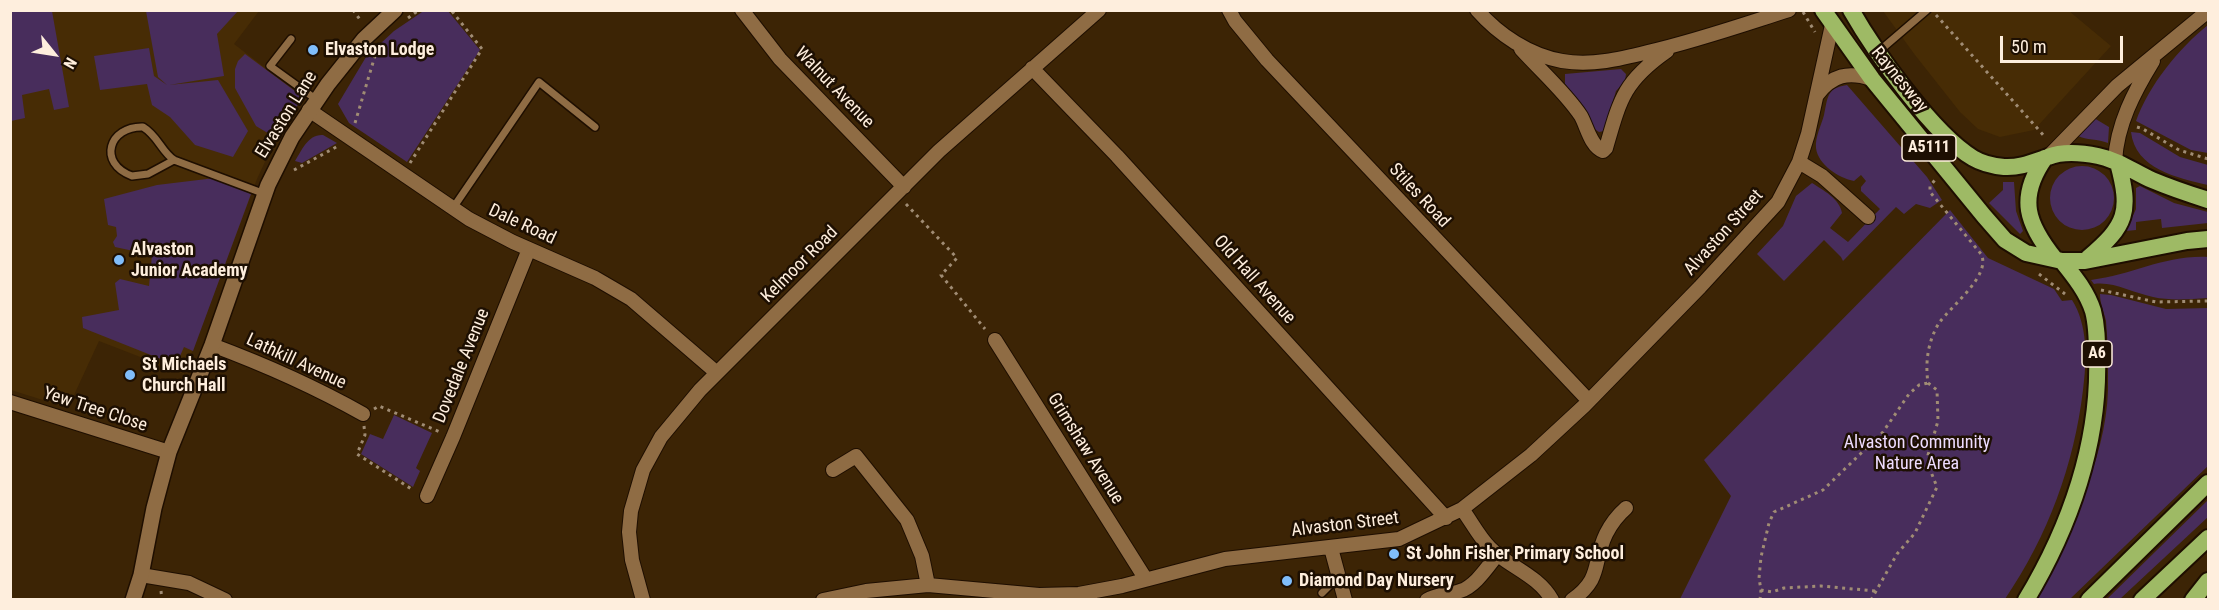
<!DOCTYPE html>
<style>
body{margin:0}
#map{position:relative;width:2219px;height:610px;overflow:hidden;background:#3c2405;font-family:"Roboto Condensed",sans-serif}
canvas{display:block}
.frame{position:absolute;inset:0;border:12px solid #feeedd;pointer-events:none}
.north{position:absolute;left:24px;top:24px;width:60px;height:60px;-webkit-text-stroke:4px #1d0f02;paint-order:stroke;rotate:120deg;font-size:16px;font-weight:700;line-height:24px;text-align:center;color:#feeedd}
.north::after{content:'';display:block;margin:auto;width:21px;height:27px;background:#feeedd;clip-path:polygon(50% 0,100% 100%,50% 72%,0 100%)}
.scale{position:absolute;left:2000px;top:36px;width:123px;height:27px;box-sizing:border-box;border:3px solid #feeedd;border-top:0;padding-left:8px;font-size:18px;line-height:21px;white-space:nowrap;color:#feeedd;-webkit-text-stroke:4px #1d0f02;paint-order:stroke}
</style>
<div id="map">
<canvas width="2219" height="610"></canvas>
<div class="frame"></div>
<div class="north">N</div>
<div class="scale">50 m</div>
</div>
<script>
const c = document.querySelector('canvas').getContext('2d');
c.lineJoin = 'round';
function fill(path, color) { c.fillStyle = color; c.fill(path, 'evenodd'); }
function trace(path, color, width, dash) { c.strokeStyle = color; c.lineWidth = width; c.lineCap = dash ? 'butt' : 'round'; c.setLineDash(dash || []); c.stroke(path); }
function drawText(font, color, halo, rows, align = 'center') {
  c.font = font + ' "Roboto Condensed",sans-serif'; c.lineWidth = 5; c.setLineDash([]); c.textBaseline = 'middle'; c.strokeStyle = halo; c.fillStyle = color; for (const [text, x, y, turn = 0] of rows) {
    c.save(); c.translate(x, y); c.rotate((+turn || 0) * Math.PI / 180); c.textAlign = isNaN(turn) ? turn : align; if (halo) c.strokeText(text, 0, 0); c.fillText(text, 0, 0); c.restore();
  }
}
fill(new Path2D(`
 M10,11h249l-25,33 69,53 -27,41 -19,41 -73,195 -85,-33 -31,67 -57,-18z
 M1883,11h186l42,35 -77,84 -34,7 -22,-8 -18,-17 -45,-57z`), '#472c05');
fill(new Path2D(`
 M11,10l41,1 17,96 -15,3 -5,-21 -27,6 3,23 -14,3z
 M425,10l23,1 32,39 -73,112 -58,-39 -11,-19 28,-47 28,-26z
 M146,11h92l-21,23 7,42 -55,9 49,-5 30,51 -15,26 -38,-12 -25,-28 -18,-12 -5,-21 -47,6 -6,-34 55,-8 5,28 13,9 -9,-8z
 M2208,25v128l-17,-3 -55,-29c13,-36 43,-73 72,-96z
 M245,54l58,43 -27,41 -20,-12 -21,-38v-19l3,-8z
 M1621,69l5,5 -1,7 -9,10 -12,40 -5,1 -6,-4 -14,-25 -14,-19v-10z
 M1847,85l80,92 15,23 -12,8 -14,-4 -12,10 -8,-7 -53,54 -2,-4 -17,-17 -40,41 -27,-27 26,-28 13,-30 16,-13c11,7 28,16 30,30l-12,15 18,14 32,-33 -19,-18v-4l5,-6 -5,-6 -7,6c-15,-3 -36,-16 -38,-33 -1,-11 5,-22 8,-33 4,-17 2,-27 23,-30z
 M2094,118l15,9 -1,16c-10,-4 -22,-3 -30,-7z
 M2131,132l9,1 40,24 28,8v20c-30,-7 -73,-16 -77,-53z
 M323,135l14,8 -35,20 -7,-2c7,-11 13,-27 28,-26z
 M2050 198a32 32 0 1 1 64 0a32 32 0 1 1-64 0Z
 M215,178l36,16 -58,157 -9,-4 -8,18 -93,-37 -1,-11 37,-7 -4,-27 5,-4 29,7 3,-31 -37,-8 -2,-5 4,-6 -1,-9 -8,-2 -4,-26 53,-14z
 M2003,182h11l2,29 7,20 -3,3 -31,-31 14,-13z
 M2140,186l34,17 34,9v11l-46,5 -1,-9 -25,3v8l-10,1 10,-22v-21z
 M1950,210l38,48 66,31 8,12 10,-1c16,25 15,60 11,90 -9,75 -35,146 -78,209h-325l51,-103 -27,-36z
 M2208,257v41c-19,1 -37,3 -55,-1 -20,-4 -40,-16 -59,-13l-3,-4c42,-5 73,-25 117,-23z
 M2100,294l11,1 55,14 42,-1v158l-138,133 -36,1c32,-64 72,-138 74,-210 0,-23 0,-47 -2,-69 -2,-9 -6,-17 -6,-27z
 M394,415l38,18 -16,35 4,3 -7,16 -52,-33 9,-20 13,5z
 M2208,500v17l-88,82h-13z`), '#482d5c');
const service = new Path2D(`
 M291,39l-21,27 47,34
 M1878,52l49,-42
 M174,160l-26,14 -16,2c-35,-13 -23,-50 11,-49 15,9 18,24 31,33l91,34
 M453,208l86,-126 56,45
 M1322,593l17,-17`);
const minor = new Path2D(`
 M742,10l38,49 124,128
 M1229,10l6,11 32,39 322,341
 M1477,10c22,25 52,45 85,51 30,5 58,-2 86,-9 48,-11 94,-27 141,-42
 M1521,49c19,21 45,44 60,67 6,11 10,31 22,35l3,-3c14,-49 18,-67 61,-97
 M1032,68l85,88 329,362
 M1817,95c15,-20 31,-24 55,-16
 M309,110l160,109 44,23 82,36 36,21 86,74
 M2049,156l68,-70 91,-75
 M2115,161c2,-37 19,-69 38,-100
 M1799,162l23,14 46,41
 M995,340l150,238
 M212,345c51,19 103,42 151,69
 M10,402l159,50
 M833,470l23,-14 51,64 15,36 6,29
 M427,496l26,-59 76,-188
 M1462,509c9,12 17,28 28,39 19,19 48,27 62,52
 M1331,548l14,52
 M141,575l48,8 36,17
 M643,600l-11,-40 -3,-28 2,-21 12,-41 18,-33 39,-47 239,-239 160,-141
 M823,600l43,-9 62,-6 111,10 40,-1 43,-8 103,-27 174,-20 63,-30 69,-54 53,-49 116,-119 78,-85 21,-40 9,-28 24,-109
 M1427,600c10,-6 22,-5 33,-9 15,-4 28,-25 38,-37
 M1572,600c31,-22 20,-37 34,-66 5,-10 12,-19 20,-26`);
const tertiary = new Path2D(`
 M133,600l8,-25 13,-67 15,-56 43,-107 56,-160 24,-48 36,-53 36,-45 31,-29`);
const trunk = new Path2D(`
 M1823,10l49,69 112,137 21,24 21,13 36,8h23l102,-20 21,-2
 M1851,10c24,42 82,124 122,148 10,6 20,8 31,9 16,1 29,-5 44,-10 15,-6 35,-4 50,-1 20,4 36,16 54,24 19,8 37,14 56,20
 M2045,158c-28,40 -18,66 10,101
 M2088,258c39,-33 43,-46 30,-95
 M2026,600c44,-73 74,-158 71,-244 0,-15 0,-30 -4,-45 -6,-19 -19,-35 -31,-50
 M2089,600l119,-117
 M2142,600l66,-62
 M2193,600l15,-19`);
trace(service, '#1e0e00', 10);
trace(minor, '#1e0e00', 16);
trace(tertiary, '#1e0e00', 18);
trace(trunk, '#1e0e00', 20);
trace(new Path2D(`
 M353,10l8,11
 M1803,12l12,20
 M1936,15l110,123
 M408,18l11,-8
 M355,123l22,-74
 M2137,127l6,2 36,21 29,9
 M410,163l72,-114 -31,-39
 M294,170l44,-24
 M906,204l51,54 -16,17 44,54
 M2039,274l26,20
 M2101,290l55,12 52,-1
 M374,409l5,-3 61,26
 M364,426l1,9 -8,19 56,36
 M161,591l1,9
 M1875,591l-54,-5 -37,2 -12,4 -11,-2 -2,-12 2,-21 8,-34 5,-11 49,-22 60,-58 26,-38 10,-9 9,-2
 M1760,600l1,-10
 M1871,600l26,-46 18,-21 22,-46 -8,-20 -1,-12 10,-34 -1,-31 -9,-7c-3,-21 0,-42 11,-60 12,-17 53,-48 42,-69l-51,-62v-6l5,-6`), '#a08c74', 3, [3, 4.5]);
trace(service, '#8f6c44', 7);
trace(minor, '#8f6c44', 14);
trace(tertiary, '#8f6c44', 15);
trace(trunk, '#9eba65', 16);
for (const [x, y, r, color] of [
 [313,50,6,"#80bdfa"],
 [119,260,6,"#80bdfa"],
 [130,375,6,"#80bdfa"],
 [1394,554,6,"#80bdfa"],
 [1287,581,6,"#80bdfa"]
]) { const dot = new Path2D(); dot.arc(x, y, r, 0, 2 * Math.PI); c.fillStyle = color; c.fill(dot); trace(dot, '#1d0f02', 2); }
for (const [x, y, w] of [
 [1929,148,54],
 [2097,354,30]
]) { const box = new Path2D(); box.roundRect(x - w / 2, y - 13, w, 26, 4.5); c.fillStyle = '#1d0f02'; c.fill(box); trace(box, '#feeedd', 1.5); }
drawText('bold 16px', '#feeedd', null, [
 ["A5111",1929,148],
 ["A6",2097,354]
]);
drawText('bold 18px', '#feeedd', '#1d0f02', [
 ["Elvaston Lodge",325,50],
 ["Alvaston",131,250],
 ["Junior Academy",131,271],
 ["St Michaels",142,365],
 ["Church Hall",142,386],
 ["St John Fisher Primary School",1406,554],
 ["Diamond Day Nursery",1299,581]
], 'left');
drawText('18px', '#feeedd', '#1d0f02', [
 ["Raynesway",1899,80,51],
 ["Walnut Avenue",834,88,46],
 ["Elvaston Lane",287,115,-58],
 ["Stiles Road",1419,196,47],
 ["Dale Road",522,225,25],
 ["Alvaston Street",1724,233,-48],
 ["Kelmoor Road",800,265,-45],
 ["Old Hall Avenue",1254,280,48],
 ["Lathkill Avenue",296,362,25],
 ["Dovedale Avenue",462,366,-68],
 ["Yew Tree Close",95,410,18],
 ["Grimshaw Avenue",1085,449,58],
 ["Alvaston Street",1345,525,-7]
]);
drawText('18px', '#eedcff', '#1d0f02', [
 ["Alvaston Community",1917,443],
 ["Nature Area",1917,464]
]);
</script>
